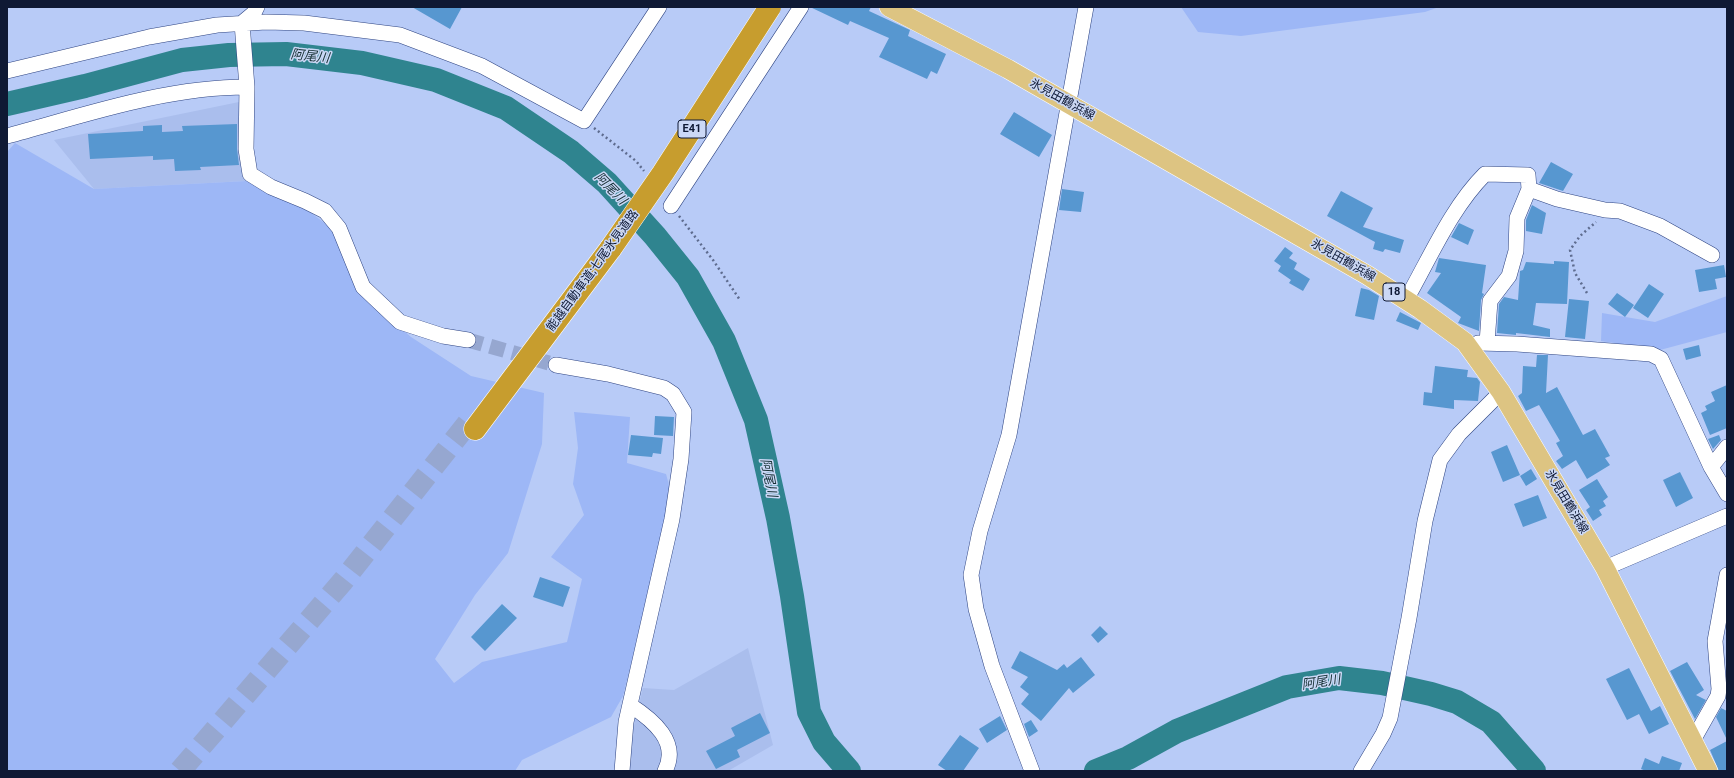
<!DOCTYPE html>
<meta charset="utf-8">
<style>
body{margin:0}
#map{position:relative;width:1734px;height:778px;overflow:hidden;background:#b8cbf7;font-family:Roboto,sans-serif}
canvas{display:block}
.frame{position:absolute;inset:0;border:8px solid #0f1934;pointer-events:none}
</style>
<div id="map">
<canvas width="1734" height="778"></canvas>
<div class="frame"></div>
</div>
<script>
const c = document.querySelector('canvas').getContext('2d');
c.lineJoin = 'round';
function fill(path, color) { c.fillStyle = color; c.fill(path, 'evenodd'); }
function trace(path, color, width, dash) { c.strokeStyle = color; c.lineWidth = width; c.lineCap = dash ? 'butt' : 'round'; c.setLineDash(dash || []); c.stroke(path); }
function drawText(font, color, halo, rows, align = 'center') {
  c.font = font + ' Roboto,"Noto Sans JP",sans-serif'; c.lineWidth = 3; c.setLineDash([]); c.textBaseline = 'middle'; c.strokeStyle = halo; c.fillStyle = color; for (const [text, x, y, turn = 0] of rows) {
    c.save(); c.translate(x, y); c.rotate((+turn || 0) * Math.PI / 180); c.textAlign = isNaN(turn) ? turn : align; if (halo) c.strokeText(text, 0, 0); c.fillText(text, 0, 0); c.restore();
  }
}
fill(new Path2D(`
 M239,102l8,79 -153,8 -40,-49z
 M748,648l25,97 -45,26h-100l-1,-18 16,-65 31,2z`), '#aabeed');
fill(new Path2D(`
 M1181,7h258l-14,5 -184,24 -43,-4z
 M15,143l79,46 153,-8 63,31 21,16 29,65 51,44 60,39 73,17 -2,51 -34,109 -33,42 -40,64 19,24 28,-21 85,-20 15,-63 -31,-22 33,-42 -11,-31 5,-36 -4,-36 56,5 -3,46 39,11 5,18 -42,180 -6,24 -12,21 -89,43 -7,11h-508v-619z
 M1727,296v36l-67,18 -59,-9 1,-28 53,9z`), '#9db7f6');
trace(new Path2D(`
 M7,104l78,-18 97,-26 47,-5 57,-1 76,9 74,17 70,28 65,44 36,31 48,53 33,41 36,64 32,79 22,98 14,78 17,116 15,30 25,29
 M1096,771l32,-13 49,-27 110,-44 52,-9 43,5 49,11 26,8 34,20 43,49`), '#2f848f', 24);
fill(new Path2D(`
 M412,7h50l-12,22z
 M810,7h61l-2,4 41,19 -2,6 38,18 -9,20 -6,-3 -4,8 -48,-22 10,-19 -39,-17 -2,4z
 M1014,112l38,23 -13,22 -39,-23z
 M237,124v25l2,16 -39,2 1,3 -26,1 -1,-12 -21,1v-4l-63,3 -2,-25 55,-3v-5l19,-1v7l21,-1 -1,-5z
 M1551,162l22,12 -10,17 -24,-8z
 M1062,189l22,3 -3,20 -22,-2z
 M1341,191l32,17 -10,19 41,13 -4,13 -15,-4 -2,3 -10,-3 2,-7 -48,-26z
 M1532,205l14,8 -4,21 -16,-3v-11z
 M1459,223l15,7 -6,15 -17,-8z
 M1285,247l8,6 -4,5 8,5 -3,6 16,10 -7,12 -14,-8 2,-3 -13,-9 3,-5 -7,-5z
 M1439,258l47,7 -4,28 2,1 -3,6 -2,31 -21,-8 3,-6 -34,-24 14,-20 -6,-1z
 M1554,261l15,1 -2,42 -31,-1 -3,22 17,4v8l-34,-4v2l-19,-2 2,-29 5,-7 14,3 2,-29 3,-1 3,-8 28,2z
 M1724,265l2,12 -11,2 2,10 -18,3 -4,-22z
 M1649,284l15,10 -16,24 -15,-10z
 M1361,288l8,2 10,6 -5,24 -19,-4z
 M1617,293l17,12 -9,12 -17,-13z
 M1569,299l20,2 -4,38 -20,-2z
 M1400,312l21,11 -3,7 -22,-9z
 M1699,345l2,11 -15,4 -3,-11z
 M1537,355h11l-2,38 11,-6 26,48 12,-6 15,27 -5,2 5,7 -23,14 -11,-19 -14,9 -6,-8 7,-5 -7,-13 4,-2 -21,-36 -13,6 -8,-15 4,-3 1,-27 13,1z
 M1435,366l33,4 -1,7 10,1 3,4 -2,19 -24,-1v9l-31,-4 1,-13 8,1z
 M1727,385v43l-17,7 -9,-22 6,-3 -2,-4 10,-5 -4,-9z
 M655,416l19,1 -1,19 -19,-1z
 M631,435l32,3 -2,16 -8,-1 -1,4 -24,-2z
 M1719,435l2,5 -8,9 -5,-10z
 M1507,445l13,30 -17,7 -12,-30z
 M1531,469l6,10 -11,7 -6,-10z
 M1680,472l13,26 -17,9 -13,-27z
 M1597,479l11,18 -5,4 3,5 -7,4 3,5 -9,6 -7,-11 4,-3 -11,-17z
 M1538,495l9,23 -24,9 -9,-23z
 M540,577l30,10 -7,20 -30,-10z
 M502,604l15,14 -32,33 -14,-14z
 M1100,626l8,8 -10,9 -7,-8z
 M1020,651l37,19 7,-6 3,4 14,-11 14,18 -22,18 -4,-5 -28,33 -20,-17 8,-10 -9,-7 8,-10 -17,-9z
 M1687,662l17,28 -8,5 10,5 -11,19 -25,-48z
 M1629,668l22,43 9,-5 9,18 -20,10 -10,-20 -12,6 -21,-41z
 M1721,708l6,3v29l-11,-23z
 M760,713l10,20 -33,17 3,7 -24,12 -10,-18 29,-15 -4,-8z
 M1000,716l7,14 -20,13 -8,-14z
 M1031,720l7,11 -9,6 -5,-13z
 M960,735l19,13 -16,23h-16l-9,-6z
 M1727,741v30h-8l-9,-21z
 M1662,756l20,7 -3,8h-33l-5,-2 4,-11 14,6z`), '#5797d0');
trace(new Path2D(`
 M468,340l88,25`), '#96a7d0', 15, [15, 8]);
trace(new Path2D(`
 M180,771l163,-190 125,-158`), '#96a7d0', 22, [22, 11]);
const minor = new Path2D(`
 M242,23l5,64 -1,62 4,25 21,13 34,14 20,10 14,17 24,59 37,35 43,14 25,4
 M242,23l12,-10 3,-6
 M7,71l142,-34 68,-12 49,-3 38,1 96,12 82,31 102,55 75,-114
 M7,136c78,-21 158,-49 240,-49
 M671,206l130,-199
 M1406,300c24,-42 45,-92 79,-126l43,1 1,14
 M1478,343l39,1 134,10 10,5 50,108 16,27
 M1487,343l3,-42 19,-25 7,-25 1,-33 12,-29 28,10 48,11 15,1 40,15 52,29
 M556,365l52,9 56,14 9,6 11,18 -3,47 -9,60 -46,203 -4,49
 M1711,467l16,-20
 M1605,568l122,-52
 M630,705c23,15 50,37 35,66
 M1692,742l26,-46 1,-7 -4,-48 12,-66
 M1032,771l-40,-105 -16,-57 -5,-34 9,-44 29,-96 77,-428
 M1361,771l22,-37 7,-16 19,-100 16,-97 15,-61 19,-26 42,-42`);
const major = new Path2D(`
 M889,7l119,62 359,206 53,34 45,33 36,50 104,176 103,203`);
const highway = new Path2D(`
 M475,429l136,-181`);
trace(minor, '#2e4482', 16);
trace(major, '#fff', 20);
trace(highway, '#fff', 23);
trace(new Path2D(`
 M594,128l42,33 8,10
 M679,216l34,44 27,40
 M1587,293l-12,-20 -5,-23 10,-14 16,-14`), '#5e6c8f', 2.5, [2, 3]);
trace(minor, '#fff', 15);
trace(major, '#ddc482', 19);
trace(highway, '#c79d2e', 22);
const highwayBridge = new Path2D(`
 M611,248l52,-75 107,-166`);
trace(highwayBridge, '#fff', 23, []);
trace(highwayBridge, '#c79d2e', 22);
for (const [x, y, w] of [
 [692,129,28],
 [1394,292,22]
]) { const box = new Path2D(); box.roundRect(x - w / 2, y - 9, w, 18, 3); c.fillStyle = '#cbd8f6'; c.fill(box); trace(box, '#0f1934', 1); }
drawText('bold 11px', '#0f1934', null, [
 ["E41",692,129],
 ["18",1394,292]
]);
drawText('12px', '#0f1934', '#cbd8f6', [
 ["氷見田鶴浜線",1062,100,29],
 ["氷見田鶴浜線",1343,261,30],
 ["能越自動車道;七尾氷見道路",593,271,-54],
 ["氷見田鶴浜線",1566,502,59]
]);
drawText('italic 13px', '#152f33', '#cbd8f6', [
 ["阿尾川",310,57,6],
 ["阿尾川",610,189,45],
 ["阿尾川",768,478,79],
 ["阿尾川",1321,683,-8]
]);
</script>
